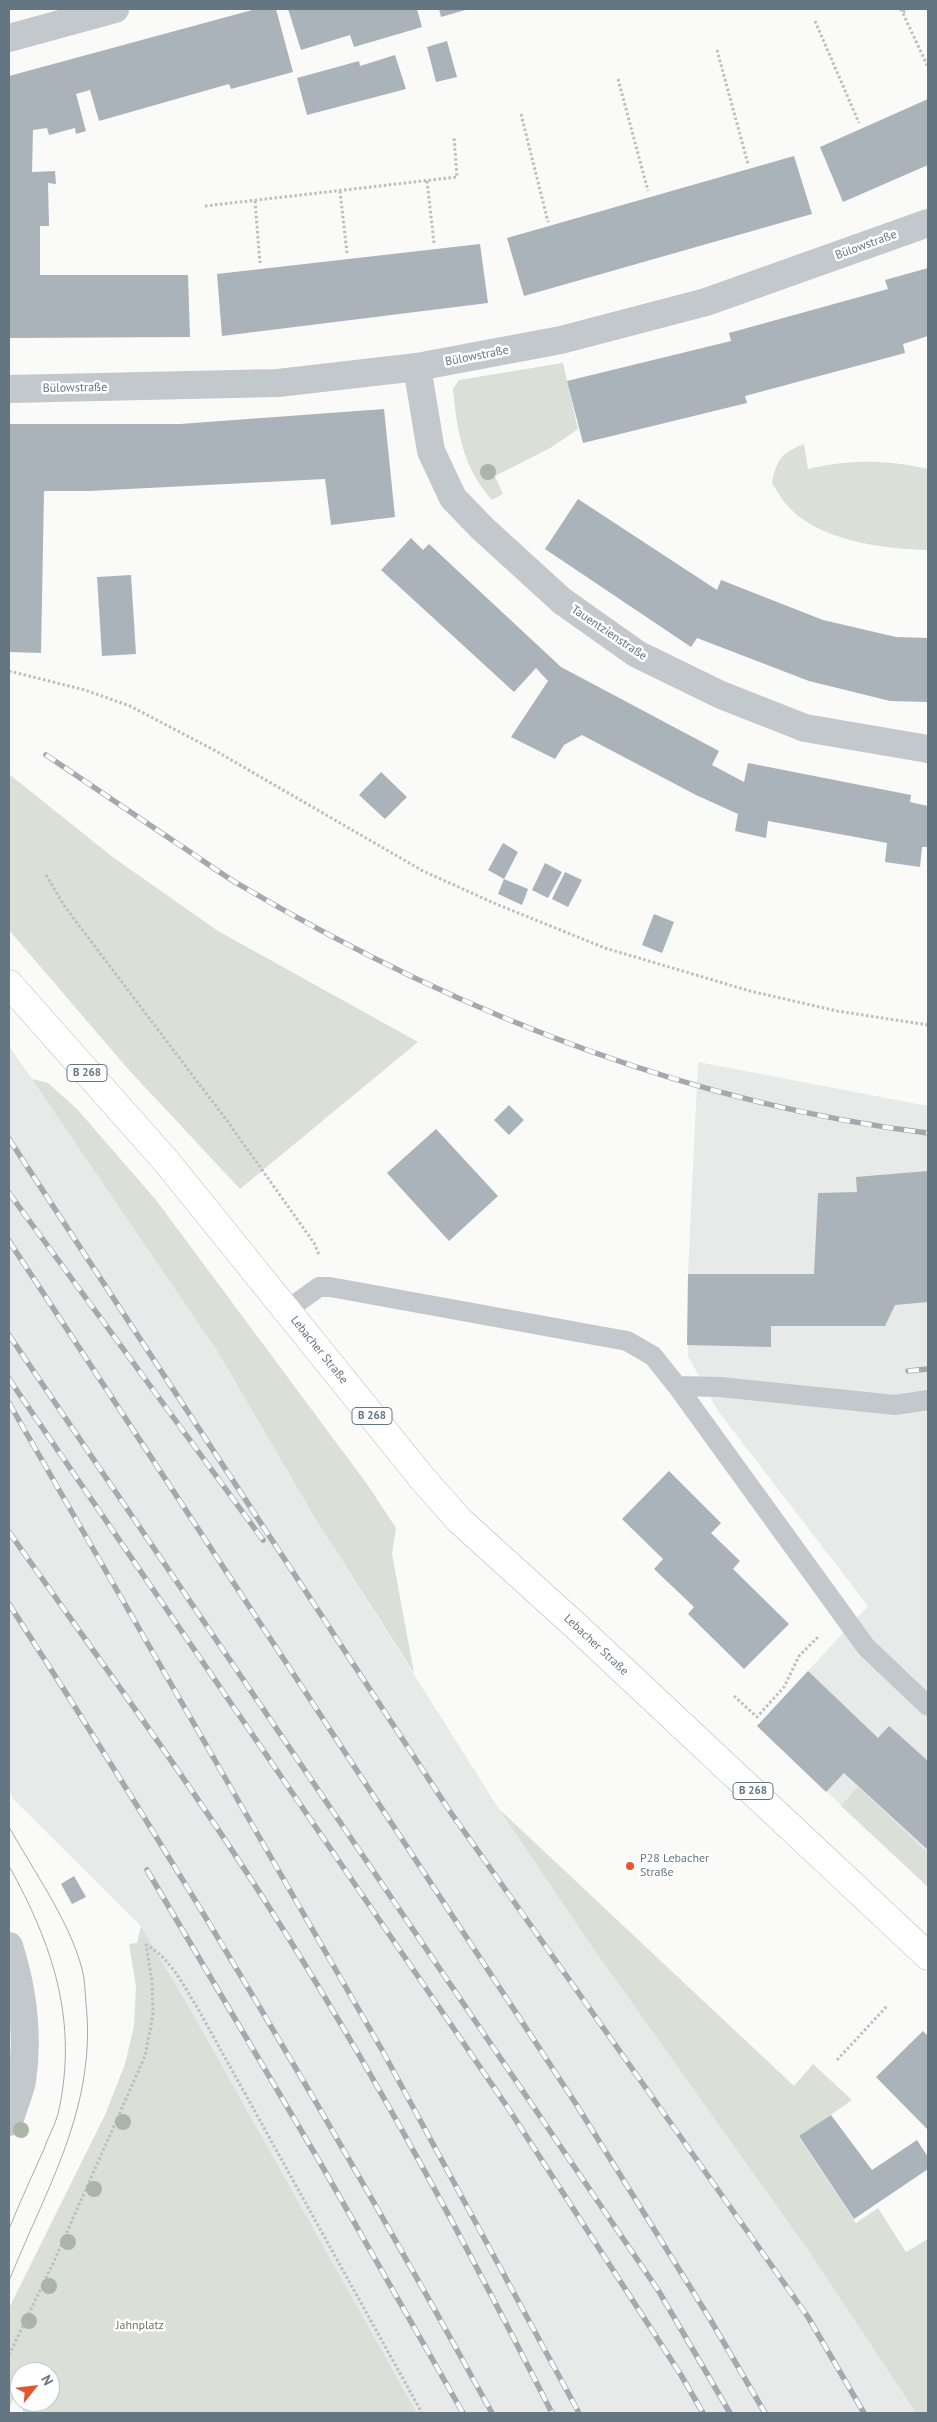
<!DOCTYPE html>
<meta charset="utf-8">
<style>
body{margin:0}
#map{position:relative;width:937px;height:2422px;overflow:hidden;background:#fafaf8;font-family:"PT Sans",sans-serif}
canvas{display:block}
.frame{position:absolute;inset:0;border:10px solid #657683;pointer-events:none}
.north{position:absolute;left:10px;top:2362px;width:50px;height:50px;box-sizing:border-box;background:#fff;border:1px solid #c1c8cd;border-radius:50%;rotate:61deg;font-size:14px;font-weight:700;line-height:20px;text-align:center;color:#657683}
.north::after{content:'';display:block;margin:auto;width:18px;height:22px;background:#e4572e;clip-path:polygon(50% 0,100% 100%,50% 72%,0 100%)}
</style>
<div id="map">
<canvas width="937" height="2422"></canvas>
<div class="frame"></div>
<div class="north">N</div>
</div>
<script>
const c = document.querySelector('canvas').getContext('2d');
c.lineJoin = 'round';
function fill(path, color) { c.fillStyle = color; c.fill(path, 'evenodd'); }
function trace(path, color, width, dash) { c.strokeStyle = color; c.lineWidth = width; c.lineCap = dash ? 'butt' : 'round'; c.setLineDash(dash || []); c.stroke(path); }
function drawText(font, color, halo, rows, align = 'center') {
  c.font = font + ' "PT Sans",sans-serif'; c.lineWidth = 5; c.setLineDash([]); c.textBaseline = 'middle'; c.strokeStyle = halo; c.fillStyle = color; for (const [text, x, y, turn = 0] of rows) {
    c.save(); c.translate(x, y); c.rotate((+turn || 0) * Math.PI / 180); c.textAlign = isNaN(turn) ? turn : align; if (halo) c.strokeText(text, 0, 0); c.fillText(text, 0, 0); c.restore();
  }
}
fill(new Path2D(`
 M9,1046l135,194 72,109 99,169 184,291 89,132 222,312 106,160h-499l-228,-406 -48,-81 -127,-126 -5,-9z
 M698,1062l230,44v781l-171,-161 111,-120 -150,-195 -30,-55v-82z`), '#e8e9e9');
fill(new Path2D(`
 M563,363l15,66 -26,18 -57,29 8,18 -11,6c-29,-32 -35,-69 -39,-111l6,-9z
 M804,444l4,25c44,-10 77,-9 120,0v81c-45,-1 -112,-9 -143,-47 -5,-6 -9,-14 -13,-20 5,-24 9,-30 32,-39z
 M9,774l105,84 104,73 200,111 -178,147 -112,-120 -119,-139z
 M32,1079l16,4 29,26 79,91 211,284 29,44 -4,26 22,119 -99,-155 -99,-169z
 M858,1787l70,66v34l-87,-81z
 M499,1809l295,277 19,-22 39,36 -53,37 57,86 22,-15 28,44 22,-13v174h-12l-106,-160 -222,-312z
 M141,1926l48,81 228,406h-394v-11h27v-30h-30v8l-11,30v-102l96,-193 20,-51 9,-38 2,-39 -7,-43 8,-1z`), '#dadfd7');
fill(new Path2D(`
 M256,9h20l17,63 -62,17 -2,-5 -130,37 -9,-31 -14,4 10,37 -10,3 -1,-6 -26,7 -2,-7 -14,2 -1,42 23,-1 1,13 -8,-1 1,43h-9v49h148l2,62 -181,1v-262z
 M288,9h129l5,18 -68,20 -4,-12 -49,15z
 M439,9h30l-28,8z
 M447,41l10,36 -21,5 -9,-35z
 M395,55l11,34 -99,26 -10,-37 62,-17 1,5z
 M928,99v66l-85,37 -23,-55z
 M794,156l18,58 -288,82 -17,-58z
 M480,244l8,59 -266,33 -5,-62z
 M928,268v68l-25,8 2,9 -160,43 2,7 -164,40 -16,-62 164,-40 -2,-8 159,-44 -3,-9z
 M384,409l11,108 -64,8 -6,-46 -236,12h-45l-3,162 -32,-1v-228h171z
 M578,499l139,91 4,-10 102,40 73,17 32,1v64l-38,-1 -81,-20 -112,-43 -6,9 -146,-98z
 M411,538l12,12 6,-6 132,123 158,84 -7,14 32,17 4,-19 163,32 -1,7 18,4v41h-6l-2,20 -35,-5 2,-19 -26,-5 -93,-17 -2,17 -31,-7 3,-17 -42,-19 -114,-60 -18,10 -9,14 -44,-22 37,-56 -12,-13 -22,24 -133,-122z
 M131,575l5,79 -34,2 -5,-79z
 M381,772l26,25 -22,22 -26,-24z
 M503,843l15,9 -14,27 -16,-9z
 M545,863l17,9 -14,26 -16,-8z
 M565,872l17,8 -14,27 -16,-8z
 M504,879l24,10 -6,16 -24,-11z
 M654,914l20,8 -12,31 -20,-8z
 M509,1105l15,15 -15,15 -15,-15z
 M436,1129l62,67 -49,45 -62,-68z
 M927,1171l1,131 -33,3 -10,21h-114v21l-84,-2 1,-71h126l4,-81 39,-1 -1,-15z
 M669,1471l52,52 -10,10 29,28 -7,8 56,55 -45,45 -56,-55 6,-7 -40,-38 9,-10 -41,-40z
 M808,1671l70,67 11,-12 39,35v89l-84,-77 -18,19 -69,-66z
 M74,1876l12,21 -14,7 -11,-20z
 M923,2031l5,5v94l-52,-53z
 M831,2115l41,55 45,-30 11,17v12l-74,50 -55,-83z`), '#aab3b9');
const primary = new Path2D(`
 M9,984l157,177 256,317 37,42 118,107 351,329`);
trace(primary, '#b5babe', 29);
trace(new Path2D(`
 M901,9l27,58
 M903,12l5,-3
 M815,21l44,102
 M717,50l31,114
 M618,79l30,112
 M521,114l27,108
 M427,181l7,62
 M340,191l7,62
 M255,201l5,62
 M205,206l252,-29 -3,-40
 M9,671l76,19 45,16 84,44 209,121 73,33 109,44 145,43 87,20 91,14
 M46,875l19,32 163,215 86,121 5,12
 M734,1696l23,21 27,-30 15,-31 20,-20
 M837,2060l50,-54
 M9,2355l46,-96 90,-203 8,-41 -1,-34 -6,-36c24,12 37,40 51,62l225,406`), '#bbbfc2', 3, [2.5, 2.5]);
trace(new Path2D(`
 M287,1310l32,-23h11l297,54 26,15 24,30 189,261 62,59
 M677,1386l43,1 175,18 33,-5`), '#c3c8cc', 20);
trace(new Path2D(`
 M9,38l106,-29
 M417,367l14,84 22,47 29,30 80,73 75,53 84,41 84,33 123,21
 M9,389l269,-6 139,-16 144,-27 145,-38 222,-79
 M9,1946c14,44 20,88 13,135 -3,13 -9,27 -13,41`), '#c3c8cc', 28);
trace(primary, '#fff', 28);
trace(new Path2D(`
 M9,1827c24,43 61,95 73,142 3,10 3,23 4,34 11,105 -40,185 -77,278
 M9,1866c44,79 70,156 49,248 -3,11 -10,23 -14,35 -12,27 -24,53 -35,80`), '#a2aab0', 1);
const rail = new Path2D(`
 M46,755c43,29 86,58 129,87 22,14 43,30 65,43 211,124 444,218 688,248
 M9,1139l440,671 359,507 56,96
 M9,1193l254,347
 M9,1241l567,863 134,215 55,94
 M9,1335l649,955 72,123
 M908,1371l20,-2
 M9,1379l499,729 173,267 22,38
 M9,1403l373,647 197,363
 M9,1532c87,123 177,245 258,372 105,164 197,336 285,509
 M9,1604c171,264 332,534 483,809
 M147,1870l171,289 145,254`);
trace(rail, '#a2aab0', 5.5);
trace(rail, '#fff', 4, [11]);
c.fillStyle = '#aab4a7';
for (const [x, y] of [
 [488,472],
 [123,2122],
 [21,2130],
 [94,2189],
 [68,2242],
 [49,2286],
 [29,2321]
]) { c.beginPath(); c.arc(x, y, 8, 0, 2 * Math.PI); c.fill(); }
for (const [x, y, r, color] of [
 [630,1866,5,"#e4572e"]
]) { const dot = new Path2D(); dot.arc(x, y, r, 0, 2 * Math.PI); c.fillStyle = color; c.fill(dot); trace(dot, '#fff', 2); }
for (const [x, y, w] of [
 [87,1073,40],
 [372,1416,40],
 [753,1791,40]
]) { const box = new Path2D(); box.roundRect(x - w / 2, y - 8.5, w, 17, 4); c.fillStyle = '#fff'; c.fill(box); trace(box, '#657683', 1); }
drawText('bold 11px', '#657683', null, [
 ["B 268",87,1073],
 ["B 268",372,1416],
 ["B 268",753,1791]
]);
drawText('12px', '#657683', '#fff', [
 ["Bülowstraße",866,245,-20],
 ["Bülowstraße",477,356,-11],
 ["Bülowstraße",75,388,-1],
 ["Tauentzienstraße",609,633,34],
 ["Lebacher Straße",319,1350,51],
 ["Lebacher Straße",596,1645,43]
]);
drawText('12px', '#657683', '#fff', [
 ["P28 Lebacher",640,1859],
 ["Straße",640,1873]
], 'left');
drawText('12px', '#687a64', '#fff', [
 ["Jahnplatz",140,2326]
]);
</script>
